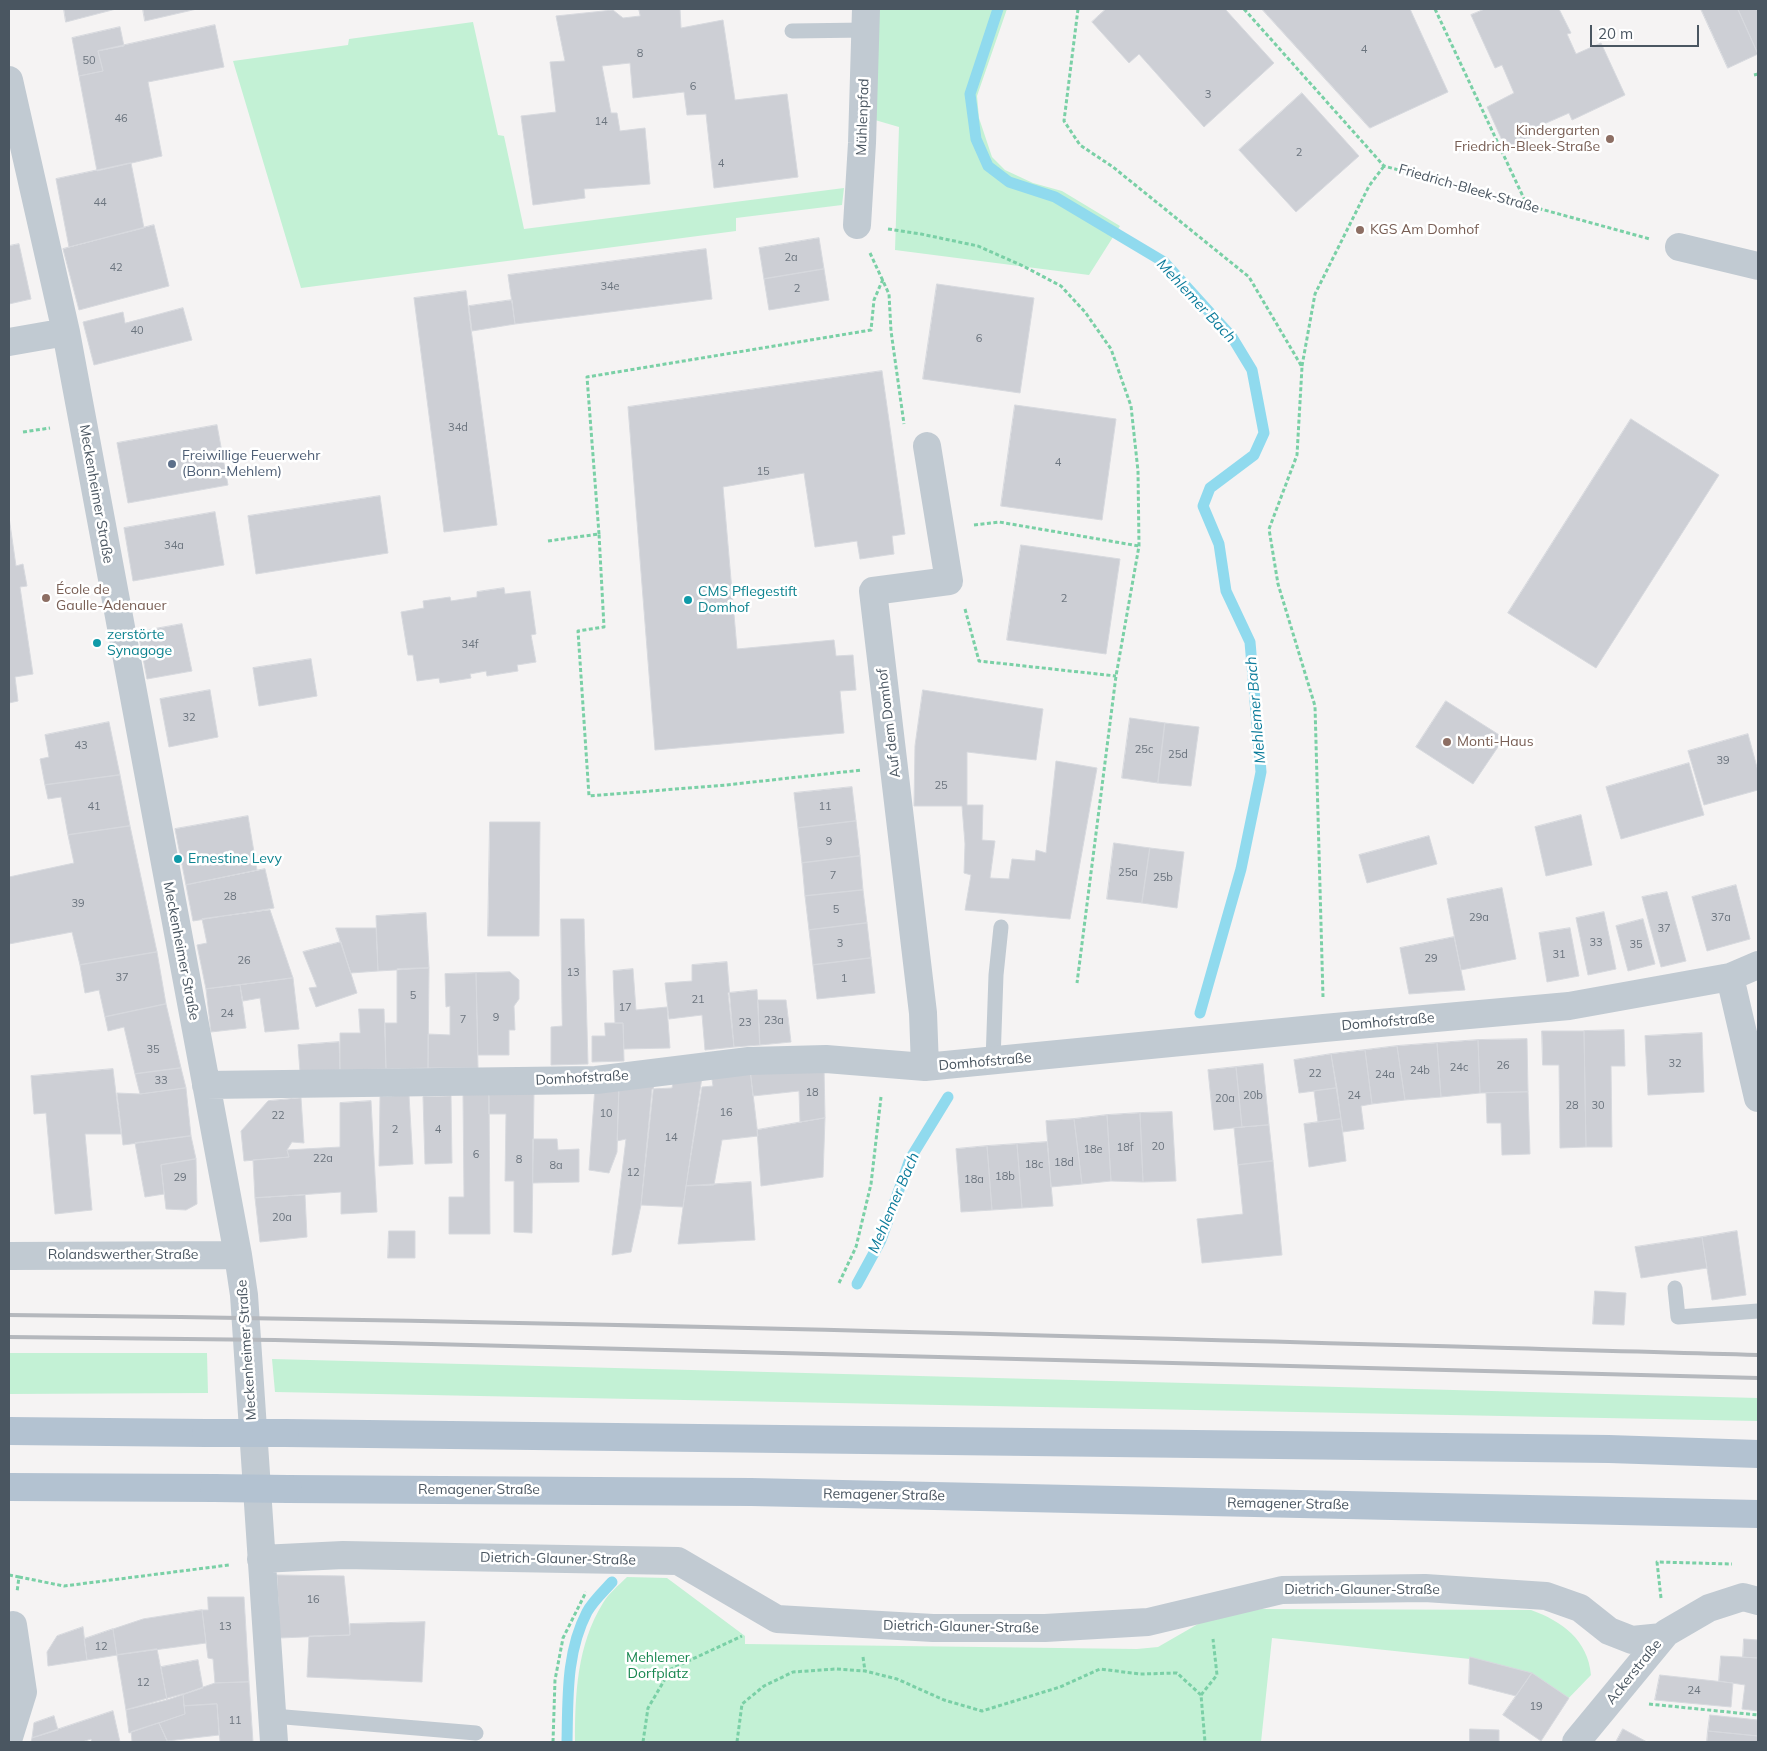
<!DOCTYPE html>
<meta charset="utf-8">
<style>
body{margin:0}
#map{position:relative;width:1767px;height:1751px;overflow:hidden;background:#f5f3f3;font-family:Mulish,sans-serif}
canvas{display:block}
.frame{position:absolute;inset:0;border:10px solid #4a5661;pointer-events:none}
.scale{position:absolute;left:1590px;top:25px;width:109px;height:22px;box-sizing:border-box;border:2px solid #4a5661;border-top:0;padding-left:6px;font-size:15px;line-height:18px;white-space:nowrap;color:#4a5661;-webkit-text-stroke:4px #fff;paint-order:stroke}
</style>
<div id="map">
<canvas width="1767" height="1751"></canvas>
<div class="frame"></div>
<div class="scale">20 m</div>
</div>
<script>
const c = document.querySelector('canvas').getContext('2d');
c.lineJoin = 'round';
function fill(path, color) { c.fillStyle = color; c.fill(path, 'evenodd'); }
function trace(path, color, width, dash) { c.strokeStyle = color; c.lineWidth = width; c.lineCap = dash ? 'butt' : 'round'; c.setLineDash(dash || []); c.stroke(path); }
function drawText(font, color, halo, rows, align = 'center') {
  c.font = font + ' Mulish,sans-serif'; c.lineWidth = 5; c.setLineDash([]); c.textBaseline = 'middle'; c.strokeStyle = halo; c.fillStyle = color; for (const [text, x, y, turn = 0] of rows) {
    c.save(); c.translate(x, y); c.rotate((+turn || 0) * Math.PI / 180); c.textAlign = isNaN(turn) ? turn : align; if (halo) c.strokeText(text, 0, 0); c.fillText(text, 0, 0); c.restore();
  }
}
fill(new Path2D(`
 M879,9h128l-30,87 2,22 13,39 13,13 28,13 29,8 58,35 -31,49 -194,-25 4,-123 -24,-7z
 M473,22l25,113 6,1 20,93 320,-41 -2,17 -106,13v13l-435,57 -68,-227 115,-16 1,-6z
 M9,1353h198l1,40 -199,1z
 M272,1359l1486,39v23l-1483,-29z
 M627,1577l40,1 78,58v8l392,5 21,-2 40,-23 30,-12 34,-3 269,1c31,11 57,30 60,65l-27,28 -36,-25 -58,-19 -198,-21 -11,104h-686c0,-48 2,-97 28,-139 5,-9 16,-18 24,-26z`), '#c3f1d5');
trace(new Path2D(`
 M998,9l-28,85 6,45 12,27 21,16 46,15 109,65 68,75 20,33 12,63 -10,22 -44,33 -7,18 16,38 7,47 24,51 11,130 -20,97 -41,144
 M857,1284l24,-44 29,-81 38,-62
 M567,1742c1,-44 -1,-90 20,-130 6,-11 17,-21 25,-30`), '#90daee', 11);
const building = new Path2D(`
 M64,9h52l-50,13z
 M143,9h54l-52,12z
 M639,9h41l1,19 42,-8 12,80 52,-6 11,83 -84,11 -8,-74 -19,1 -3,-23 -51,6 -3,-35 -28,3 9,47h6l3,18 25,-3 5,56 -66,5 1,9 -52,7 -12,-89 35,-4 -6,-50 15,-1 -9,-45 57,-6 10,8 17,-2z
 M1106,9h119l49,54 -70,64 -65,-73 -10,9 -37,-41z
 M1262,9h148l38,83 -78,36z
 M1485,9h74l12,24 -4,1 9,20 25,-11 24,52 -53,25 -3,-7 -25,11 2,6 -40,19 -19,-42 27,-14 -12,-28 -7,3 -24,-53z
 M1701,9h37l20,45 -30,14z
 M1738,9h20v45z
 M215,25l9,42 -76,15 14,74 -65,15 -18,-95 24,-5 -5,-20z
 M120,27l4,19 -26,5 5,20 -24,5 -7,-38z
 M1302,93l57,63 -63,56 -57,-62z
 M131,163l13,65 -75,19 -13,-68z
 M154,225l15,61 -90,24 -16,-61z
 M819,238l5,31 -60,10 -5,-31z
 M19,244l12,55 -22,5v-58z
 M706,249l6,50 -197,25 -7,-49z
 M824,269l5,31 -60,10 -5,-31z
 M937,284l97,14 -14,95 -97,-14z
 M466,291l31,234 -53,7 -30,-234z
 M512,300l3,24 -43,7 -3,-25z
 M183,308l9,32 -98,25 -11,-43 40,-10 2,11z
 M882,371l23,163 -13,2 2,18 -34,5 -3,-18 -42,6 -11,-74 -81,14 14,162 97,-9 2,16 17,-1 3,35 -16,1 4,42 -189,17 -27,-343z
 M1015,405l101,14 -14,101 -101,-14z
 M1631,419l88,56 -123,193 -88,-55z
 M217,425l11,60 -100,18 -11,-60z
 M380,496l8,57 -132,21 -8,-58z
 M215,512l9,53 -91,16 -9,-53z
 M9,517l7,49 7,-2 4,22 -7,1 13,87 -18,3 3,24 -9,2z
 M1021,545l99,14 -14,95 -99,-14z
 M504,588l1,6 25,-3 6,43 -5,1 5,27 -19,3 1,6 -31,5 -1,-5 -16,3 1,4 -31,5 -1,-5 -22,3 -4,-26h-5l-7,-43 23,-4 -1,-7 27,-4 1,4 26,-4v-5z
 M182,624l10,47 -45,8 -9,-47z
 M311,659l6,37 -58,10 -6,-38z
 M210,690l8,47 -49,10 -9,-48z
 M923,690l120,19 -7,51 -69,-8v53h16l-1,35 13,1 -5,37 19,1 3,-20 23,2 1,-11 10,3 10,-92 41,7 -27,151 -105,-9 6,-35 -7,-2 1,-29 -3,-38h-48l1,-60z
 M1446,701l58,37 -31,46 -57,-37z
 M1130,718l35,5 -7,60 -36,-5z
 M109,722l11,53 -75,10 -5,-26 9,-2 -4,-22z
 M1165,723l34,4 -8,59 -33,-3z
 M1748,734l10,37v19l-54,15 -16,-54z
 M1689,763l15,52 -83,24 -15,-52z
 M120,775l10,51 -62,9 -7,-38 -13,2 -3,-14z
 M852,787l4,34 -58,7 -4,-35z
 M1581,815l11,50 -46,11 -11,-49z
 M248,816l9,54 -71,15 -11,-56z
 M856,821l4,35 -58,7 -4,-35z
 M490,822h50l-1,114h-51z
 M130,826l27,126 -77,13 -8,-33 -63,12v-67l65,-14 -6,-28z
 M1429,836l8,28 -70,19 -8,-28z
 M1114,843l36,5 -8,55 -35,-4z
 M1150,848l34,4 -7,56 -35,-5z
 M860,856l3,34 -58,6 -3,-33z
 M265,869l9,39 -81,13 -7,-36z
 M1736,885l14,54 -43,12 -15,-54z
 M1502,888l14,71 -55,11 -14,-71z
 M863,890l4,33 -58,7 -4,-34z
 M1667,892l19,69 -25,6 -19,-70z
 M270,910l23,68 -87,11 -9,-44 10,-2 -5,-24z
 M1604,912l12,57 -28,6 -12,-57z
 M426,913l3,55 -51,3 -2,-55z
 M561,919h23l4,145 -37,1v-38l11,-1z
 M1643,919l12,45 -27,7 -12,-45z
 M867,923l4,35 -58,7 -4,-35z
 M336,928h40l2,43 -27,2z
 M1570,928l9,48 -32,6 -8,-49z
 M1454,937l11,53 -56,4 -9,-46z
 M341,942l16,51 -41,14 -7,-19 8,-1 -14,-35z
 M157,952l9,52 -61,13 -6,-27 -14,3 -5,-28z
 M871,958l4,35 -58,6 -4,-34z
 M727,962l7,85 -29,3 -3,-35 -33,4 -4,-36 27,-2v-16z
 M429,968l-1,100 -42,1 -1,-46h12v-54z
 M633,969l3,41 31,-3 3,41 -46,1 -1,-26h-8l-2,-52z
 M510,972l9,8v19l-5,7 1,24h-6v25h-31l-2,-82z
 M476,973l2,95h-50v-34l22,1v-29l-4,1 -1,-33z
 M293,978l6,51 -34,3 -5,-34 -17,3 -3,-16z
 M240,985l6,43 -35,4 -5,-43z
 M757,990l3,55 -26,2 -6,-54z
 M758,1000h28l5,42 -31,3z
 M166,1004l15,64 -46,6 -11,-47 -16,4 -3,-14z
 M359,1009h25l2,60 -46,1v-37h20z
 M605,1023h18l1,38 -32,1v-26h13z
 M1624,1030l1,36h-14l1,81h-26l-2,-116z
 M1542,1031h42l2,116 -26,1 -1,-83h-16z
 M1702,1033l2,59 -56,3 -3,-59z
 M1527,1039l1,53 -48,1 -2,-53z
 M1478,1040l2,53 -39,4 -4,-54z
 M339,1042l1,28 -40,2 -2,-27z
 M1437,1043l4,54 -36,3 -8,-54z
 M1397,1046l8,54 -33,4 -7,-54z
 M1365,1050l7,54 -11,2 3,23 -21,3 -12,-78z
 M1331,1054l6,34 -38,5 -5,-33z
 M1263,1064l6,61 -27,2 -6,-60z
 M824,1067l1,51 -25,4 -1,-31 -46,5 -3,-27z
 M1236,1067l6,60 -28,3 -6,-60z
 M181,1068l5,20 -46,6 -5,-20z
 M113,1069l8,65h-36l7,76 -37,4 -9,-101 -12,1 -3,-38z
 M750,1069l8,67 -36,4 -8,45 -28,1 16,-99 11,-1 -2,-13z
 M702,1077l-19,130 -42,-2 11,-116 20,-1 2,-9z
 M654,1083l-13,122 -10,47 -19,3 14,-116 -9,2 2,-55z
 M619,1086l-2,66 -8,21 -20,-3 6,-83z
 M186,1088l5,48 -68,9 -6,-52 23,1z
 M1337,1088l4,31 -23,3 -4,-31z
 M489,1092h45l-2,141 -18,-1v-51h-9l1,-67h-17z
 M489,1092l1,142h-41v-37h15l-1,-104z
 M1528,1092l2,62 -28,1 -1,-32h-14l-1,-30z
 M409,1095l4,69 -34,2 1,-69z
 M451,1096l1,67 -27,1 -2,-67z
 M301,1098l3,45 -12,-1 -5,8 2,7 -45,4 -3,-30 27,-30z
 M371,1101l6,111 -36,2v-22l-86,6 -2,-38 36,-3 -2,-7 53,-3v-44z
 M1172,1112l4,69 -33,1 -3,-69z
 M1140,1113l3,69 -32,-1 -4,-66z
 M1107,1115l4,66 -29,3 -8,-65z
 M825,1118l-2,59 -62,9 -4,-56z
 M1074,1119l8,65 -31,3 -5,-66z
 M1341,1119l5,42 -37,6 -5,-43z
 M1269,1125l4,36 -35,4 -4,-37z
 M191,1136l5,23 -35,6 3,29 -19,3 -10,-54z
 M533,1139h24l1,11 21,-1v33l-46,1z
 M1047,1142l6,64 -31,2 -5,-64z
 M1017,1144l5,64 -30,2 -5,-64z
 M987,1146l5,64 -31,2 -5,-63z
 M196,1159l1,45 -11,6 -20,-1 -5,-44z
 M1273,1161l9,94 -80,8 -5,-44 46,-5 -5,-49z
 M751,1182l4,58 -77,4 8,-58z
 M305,1195l2,42 -47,5 -5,-44z
 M389,1231h26v27h-27z
 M1737,1231l9,64 -34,5 -10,-63z
 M1702,1237l5,31 -66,10 -6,-31z
 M1595,1291l31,2 -2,32 -31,-1z
 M277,1575l67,1 6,59 -70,3z
 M208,1597h36l5,85 -34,1 -2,-24 -5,-1 -6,-48h6z
 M202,1610l4,33 -89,12 -4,-26 30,-10z
 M425,1622l-3,60 -115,-5 2,-41 41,-1v-11z
 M83,1627l4,33 -39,6 -1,-14 10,-16z
 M113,1629l4,26 -30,5 -3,-21z
 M1744,1639l14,1v18l-15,-1z
 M157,1649l10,51 -41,10 -9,-55z
 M1721,1656l37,2v53l-16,-2 3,-24 -26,-4z
 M1470,1657l62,16 -16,23 -47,-12z
 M198,1660l5,28 -36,12 -6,-33z
 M1532,1673l37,25 -28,43 -38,-26z
 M1660,1675l73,8 -2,24 -76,-7z
 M249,1682l4,60h-33l-3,-38 -33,2 -1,-12 32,-11z
 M183,1694l2,20 -56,19 -3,-23z
 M217,1704l2,31 -52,6 -8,-18 26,-9 -1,-8z
 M113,1711l7,31h-28l-1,-3 -9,3h-51l1,-4z
 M1710,1715l48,5v16l-50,-5z
 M54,1716l4,14 -26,8 2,-15z
 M159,1723l9,19h-40l4,-1 -1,-9z
 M1470,1729l29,1v12h-29z
 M1623,1729l24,13h-31z
 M1708,1731l50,5v6h-51z`);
fill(building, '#cdcfd5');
trace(building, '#d7d9de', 1);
trace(new Path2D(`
 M1078,9l-14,112 16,24 33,22 136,110 53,90 -5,88 -28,74 9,55 37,122 8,291
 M1244,9l140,157 266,73
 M1435,9l92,196
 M1754,75l4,-1
 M888,229l33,5 57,12 45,20 38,20 24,26 26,37 20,57 7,65 1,75 -23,130 -39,307
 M870,253l19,41 2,37 13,93
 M1302,366l13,-72 54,-108 15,-20
 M23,432l27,-4
 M974,525l25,-3 140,24
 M599,534l-12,-157 284,-47 3,-30 9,-21
 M548,541l51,-7 5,93 -26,4 11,165 137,-11 136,-15
 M965,609l14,52 137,15
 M839,1283l17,-36 15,-63 10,-87
 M9,1575l10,2 -2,15
 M19,1577l45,9 165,-21
 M1661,1598l-4,-36 75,2
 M863,1657l2,14
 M1201,1695l16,-20 -4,-36
 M1649,1704l109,11
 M553,1742l2,-62 8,-42 23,-46
 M643,1742l5,-34 23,-39 71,-33
 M737,1742l5,-38 22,-18 29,-14 43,-3 29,2 32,8 47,21 38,11 78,-24 40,-18 40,5 37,-1 24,22 4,47`), '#7ad0a6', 3, [4, 2.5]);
trace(new Path2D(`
 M792,31l74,-1
 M993,1061l3,-86 5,-48
 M1675,1288l3,29 80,-6
 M273,1716l203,17`), '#c1cad2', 15);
trace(new Path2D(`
 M9,80l57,252 172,923 6,40 30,447
 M857,225l5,-82 4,-134
 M1679,247l79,19
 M9,342l57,-10
 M1730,977l28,121
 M925,1067l-2,-54 -50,-422 76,-10 -22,-135
 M206,1085l390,-5 153,-19 77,-2 99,8 399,-39 245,-22 161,-29 28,-12
 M9,1256l229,-1
 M261,1559l82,-4 335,6 99,58 156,9h112l103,-6 134,-32 143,-2 121,8 34,12 29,23 23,9 30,-3
 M9,1737l14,-45 -10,-67
 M1576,1742l90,-109 43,-25 34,-11 15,4`), '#c1cad2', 28);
trace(new Path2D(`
 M9,1431l197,2
 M285,1433l1324,16 149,5
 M9,1487l205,1
 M288,1489l463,3 1007,22`), '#b3c2d1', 28);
trace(new Path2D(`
 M9,1315c583,6 1166,24 1749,40
 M9,1337l266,3 1483,38`), '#b5b8bd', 4);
trace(new Path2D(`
 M206,1433h79
 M214,1488l74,1`), '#b3c2d1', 28);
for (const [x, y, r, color] of [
 [1610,139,5,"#8d6e63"],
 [1360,230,5,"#8d6e63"],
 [172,464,5,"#5c6f8a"],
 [46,598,5,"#8d6e63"],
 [688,600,5,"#0f9aa8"],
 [97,643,5,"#0f9aa8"],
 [1447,742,5,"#8d6e63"],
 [178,859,5,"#0f9aa8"]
]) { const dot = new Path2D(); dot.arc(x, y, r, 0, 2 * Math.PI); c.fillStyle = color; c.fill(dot); trace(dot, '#fff', 2); }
drawText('11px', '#6b747e', null, [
 ["4",1364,50],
 ["8",640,54],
 ["50",89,61],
 ["6",693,87],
 ["3",1208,95],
 ["46",121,119],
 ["14",601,122],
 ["2",1299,153],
 ["4",721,164],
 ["44",100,203],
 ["2a",791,258],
 ["42",116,268],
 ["34e",610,287],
 ["2",797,289],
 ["40",137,331],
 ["6",979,339],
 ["34d",458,428],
 ["4",1058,463],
 ["15",763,472],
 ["34a",174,546],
 ["2",1064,599],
 ["34f",470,645],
 ["32",189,718],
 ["43",81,746],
 ["25c",1144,750],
 ["25d",1178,755],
 ["39",1723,761],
 ["25",941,786],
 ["41",94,807],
 ["11",825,807],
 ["9",829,842],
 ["25a",1128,873],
 ["7",833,876],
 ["25b",1163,878],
 ["28",230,897],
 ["39",78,904],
 ["5",836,910],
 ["29a",1479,918],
 ["37a",1721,918],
 ["37",1664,929],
 ["33",1596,943],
 ["3",840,944],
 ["35",1636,945],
 ["31",1559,955],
 ["29",1431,959],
 ["26",244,961],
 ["13",573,973],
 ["37",122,978],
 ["1",844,979],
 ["5",413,996],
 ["21",698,1000],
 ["17",625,1008],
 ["24",227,1014],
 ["9",496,1018],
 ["7",463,1020],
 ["23a",774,1021],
 ["23",745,1023],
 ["35",153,1050],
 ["32",1675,1064],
 ["26",1503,1066],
 ["24c",1459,1068],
 ["24b",1420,1071],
 ["22",1315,1074],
 ["24a",1385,1075],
 ["33",161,1081],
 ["18",812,1093],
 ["20b",1253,1096],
 ["24",1354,1096],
 ["20a",1225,1099],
 ["28",1572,1106],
 ["30",1598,1106],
 ["16",726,1113],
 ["10",606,1114],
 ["22",278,1116],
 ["2",395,1130],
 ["4",438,1130],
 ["14",671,1138],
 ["20",1158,1147],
 ["18f",1125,1148],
 ["18e",1093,1150],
 ["6",476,1155],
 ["22a",323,1159],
 ["8",519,1160],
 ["18d",1064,1163],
 ["18c",1034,1165],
 ["8a",556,1166],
 ["12",633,1173],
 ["18b",1005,1177],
 ["29",180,1178],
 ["18a",974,1180],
 ["20a",282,1218],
 ["16",313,1600],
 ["13",225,1627],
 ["12",101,1647],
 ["12",143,1683],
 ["24",1694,1691],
 ["19",1536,1707],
 ["11",235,1721]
]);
drawText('14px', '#4a5661', '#fff', [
 ["Mühlenpfad",863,117,-88],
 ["Friedrich-Bleek-Straße",1469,189,16],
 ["Meckenheimer Straße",96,494,80],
 ["Auf dem Domhof",889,723,-97],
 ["Meckenheimer Straße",181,951,79],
 ["Domhofstraße",1388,1022,-5],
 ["Domhofstraße",985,1062,-5],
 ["Domhofstraße",582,1078,-3],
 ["Rolandswerther Straße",123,1255],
 ["Meckenheimer Straße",247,1350,-94],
 ["Remagener Straße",479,1490],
 ["Remagener Straße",884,1495,1],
 ["Remagener Straße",1288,1504,1],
 ["Dietrich-Glauner-Straße",558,1559,1],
 ["Dietrich-Glauner-Straße",1362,1590],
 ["Dietrich-Glauner-Straße",961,1627,1],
 ["Ackerstraße",1634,1672,-51]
]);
drawText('14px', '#785e54', '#fff', [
 ["Kindergarten",1600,131,"right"],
 ["Friedrich-Bleek-Straße",1600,147,"right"],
 ["KGS Am Domhof",1370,230],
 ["École de",56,590],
 ["Gaulle-Adenauer",56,606],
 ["Monti-Haus",1457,742]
], 'left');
drawText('14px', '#4e5e75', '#fff', [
 ["Freiwillige Feuerwehr",182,456],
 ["(Bonn-Mehlem)",182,472]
], 'left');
drawText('14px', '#0d838f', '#fff', [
 ["CMS Pflegestift",698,592],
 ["Domhof",698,608],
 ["zerstörte",107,635],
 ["Synagoge",107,651],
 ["Ernestine Levy",188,859]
], 'left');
drawText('14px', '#17864f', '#fff', [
 ["Mehlemer",658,1658],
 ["Dorfplatz",658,1674]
]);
drawText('italic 15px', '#0c7c9b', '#fff', [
 ["Mehlemer Bach",1196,301,47],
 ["Mehlemer Bach",1256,710,-95],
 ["Mehlemer Bach",894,1203,-67]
]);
</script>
